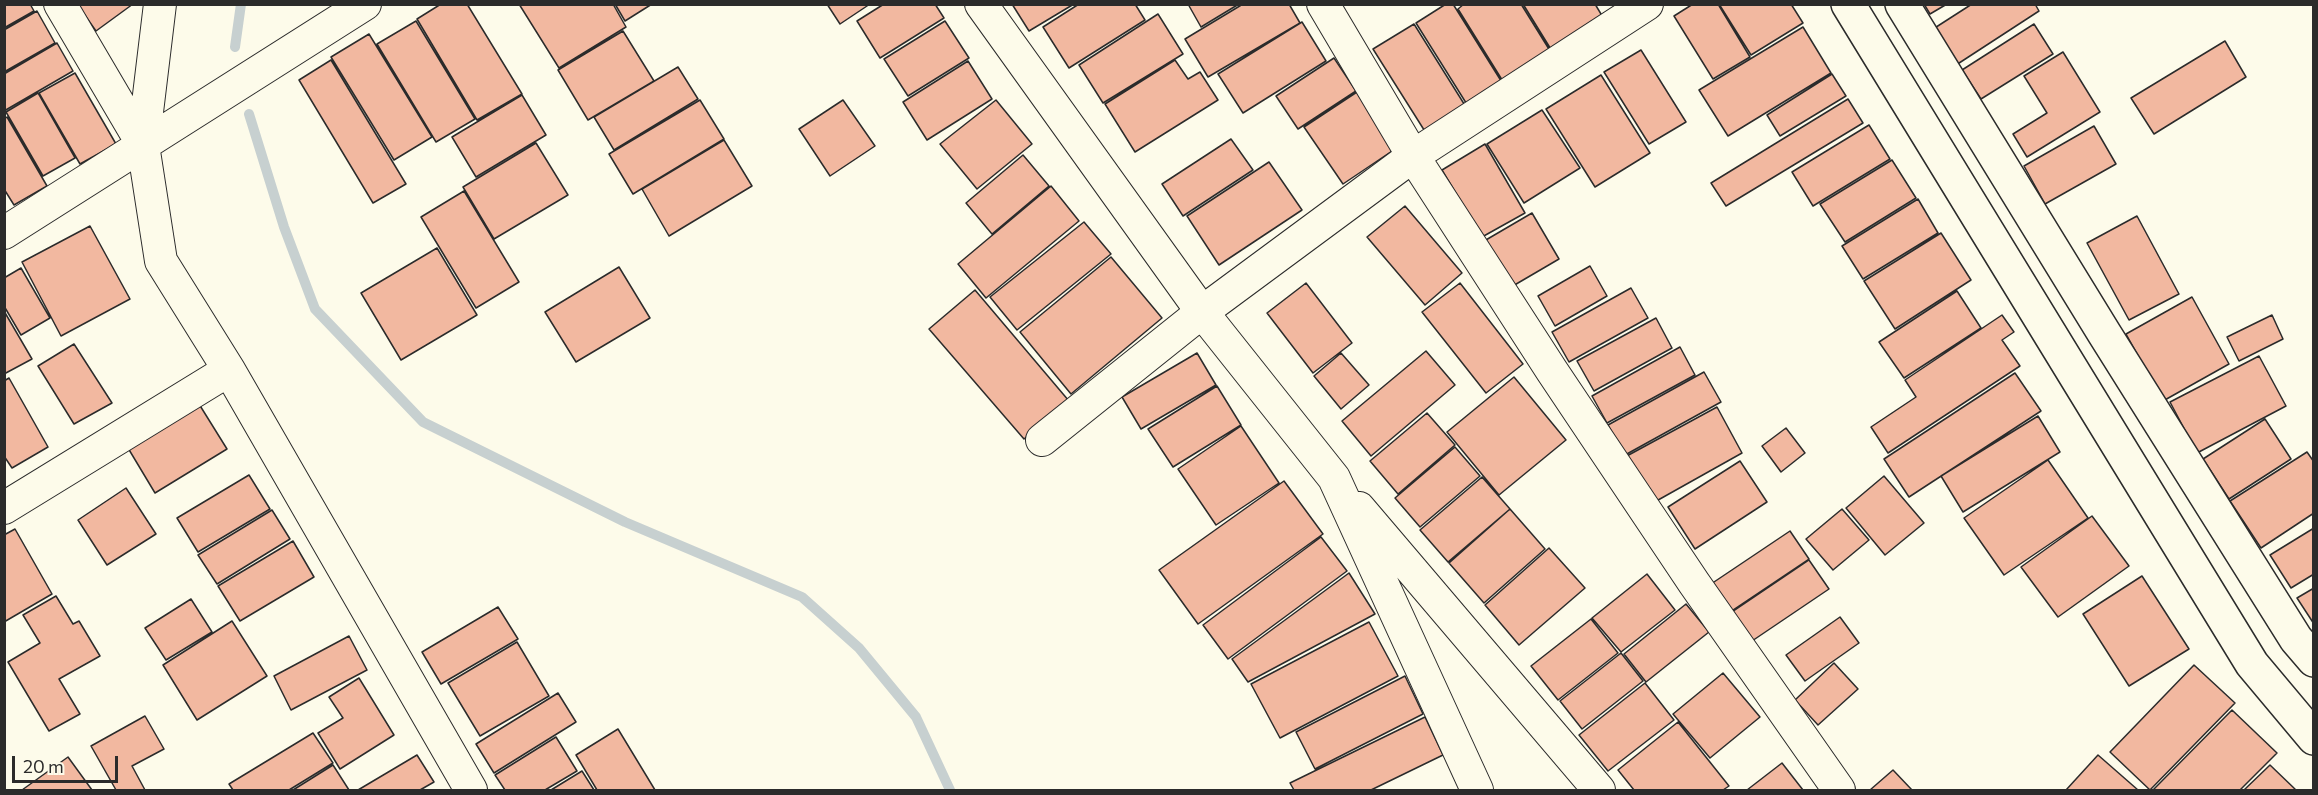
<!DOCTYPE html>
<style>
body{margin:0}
#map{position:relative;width:2318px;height:795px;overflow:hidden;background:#fdfbea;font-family:Commissioner,sans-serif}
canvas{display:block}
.frame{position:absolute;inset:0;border:6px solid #2b2b2b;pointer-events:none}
.scale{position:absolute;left:12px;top:756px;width:106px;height:27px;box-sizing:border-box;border:3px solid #2b2b2b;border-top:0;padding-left:8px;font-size:18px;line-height:21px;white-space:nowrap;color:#2b2b2b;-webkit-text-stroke:4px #fdfbea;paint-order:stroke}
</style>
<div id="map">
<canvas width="2318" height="795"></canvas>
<div class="frame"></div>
<div class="scale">20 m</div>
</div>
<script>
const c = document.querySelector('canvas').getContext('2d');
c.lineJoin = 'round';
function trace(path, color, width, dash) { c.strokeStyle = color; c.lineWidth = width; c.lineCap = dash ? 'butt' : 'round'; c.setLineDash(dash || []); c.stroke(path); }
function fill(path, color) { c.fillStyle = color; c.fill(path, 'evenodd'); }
trace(new Path2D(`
 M235,47l6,-43
 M249,114l35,113 31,82 108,113 202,100 177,75 57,51 57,69 34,73`), '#c7d0d0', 10);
const building = new Path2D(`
 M4,4h26l4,7 -30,17z
 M77,4h56l-37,27z
 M441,4h26l55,90 -45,26 -60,-101z
 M519,4h94l13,23 -67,41z
 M615,4h37l-27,17z
 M827,4h43l-30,20z
 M884,4h51l9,14 -64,40 -23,-37z
 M1012,4h62l-45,27z
 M1079,4h56l10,16 -76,48 -26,-41z
 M1188,4h51l-38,23z
 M1243,4h46l11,19 -92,54 -23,-38z
 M1446,4h7l50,80 -35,22 -52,-83z
 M1464,4h57l31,50 -48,29 -46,-74z
 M1523,4h72l9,15 -52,32z
 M1693,4h25l32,53 -37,22 -39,-63z
 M1719,4h72l12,19 -52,32z
 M1924,4h23l-17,10z
 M1972,4h63l4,7 -86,56 -23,-36z
 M37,11l18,32 -51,29v-42z
 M1158,14l25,40 -80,49 -24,-38z
 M416,21l59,98 -39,23 -59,-98z
 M945,21l24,37 -61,38 -24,-37z
 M1302,22l24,39 -83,52 -25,-39z
 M1414,24l52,83 -40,26 -53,-84z
 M2034,24l19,30 -72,45 -19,-29z
 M1803,27l28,46 -103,63 -29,-46z
 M623,31l31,50 -66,39 -30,-50z
 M369,34l63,103 -38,23 -63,-103z
 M2225,41l21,36 -92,57 -23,-36z
 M57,43l16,28 -69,40v-37z
 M1641,50l45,72 -37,22 -45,-72z
 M2063,52l37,60 -73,45 -14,-23 34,-21 -23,-37z
 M1334,58l22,33 -58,38 -22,-33z
 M331,60l75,124 -33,19 -74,-123z
 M1175,60l13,19 12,-7 18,28 -83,52 -30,-48z
 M968,61l24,38 -65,41 -24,-38z
 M678,67l20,32 -84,51 -20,-33z
 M75,73l41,71 -36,20 -41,-71z
 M1832,74l14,22 -66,40 -13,-21z
 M1601,75l49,78 -55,34 -49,-78z
 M1360,90l38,57 -55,37 -39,-57z
 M38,93l37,65 -32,18 -37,-64z
 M522,95l24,40 -70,42 -24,-40z
 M1848,99l15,24 -137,83 -15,-23z
 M700,100l24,39 -91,55 -24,-40z
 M843,100l32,46 -45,30 -31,-47z
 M996,100l36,44 -55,45 -37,-45z
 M1542,110l38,58 -56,35 -37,-59z
 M7,117l40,69 -33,19 -10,-16v-70z
 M1869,125l21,34 -77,47 -21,-34z
 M2094,126l22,38 -71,40 -21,-38z
 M1231,139l22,31 -70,46 -21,-32z
 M724,140l28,46 -83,50 -27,-47z
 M536,143l32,52 -74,44 -31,-52z
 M1485,144l40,69 -43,24 -40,-67z
 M1023,155l26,31 -57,48 -26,-31z
 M1892,160l24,38 -71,44 -25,-38z
 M1269,162l33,48 -83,55 -32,-49z
 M1051,186l28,35 -93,77 -28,-34z
 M464,191l55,91 -43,26 -55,-91z
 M1918,199l20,34 -75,46 -21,-33z
 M1405,206l57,67 -37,32 -58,-68z
 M1532,213l27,46 -53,31 -27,-46z
 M2137,216l42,78 -50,26 -42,-77z
 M1084,222l27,32 -94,76 -27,-33z
 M90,226l40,73 -69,37 -39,-74z
 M1941,233l30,47 -76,49 -31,-48z
 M437,248l40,67 -76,45 -40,-67z
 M1111,257l51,61 -91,76 -51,-62z
 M1590,266l17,30 -52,30 -17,-30z
 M619,267l31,51 -74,44 -31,-50z
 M21,268l29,50 -29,17 -17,-29v-28z
 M1306,283l46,60 -39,30 -46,-60z
 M1460,283l63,81 -37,29 -64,-81z
 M1631,288l17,30 -79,44 -17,-30z
 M975,290l94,111 -45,38 -95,-110z
 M1957,291l24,37 -77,50 -25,-36z
 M2192,297l37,67 -66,37 -37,-67z
 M4,311l28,48 -28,15z
 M2002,315l12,17 -12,8 18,26 -132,87 -17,-26 45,-30 -11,-17z
 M2272,315l11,24 -44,22 -12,-24z
 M1656,318l16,30 -78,43 -17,-30z
 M74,344l38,59 -38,21 -36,-58z
 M1680,347l15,28 -88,48 -15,-27z
 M1426,351l29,34 -84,71 -29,-35z
 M1197,353l19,32 -75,44 -19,-32z
 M1341,353l28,32 -28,24 -27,-33z
 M2259,356l27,50 -89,47 -27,-51z
 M1704,372l17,30 -96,53 -17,-30z
 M2015,373l26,38 -132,86 -25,-38z
 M1514,377l52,63 -67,55 -52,-63z
 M9,378l39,69 -36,21 -8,-12v-75z
 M1217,386l24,39 -68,42 -25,-38z
 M199,404l28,45 -72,44 -27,-45z
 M1717,407l25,46 -91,51 -26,-47z
 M1427,413l28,32 -57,49 -28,-33z
 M2038,416l22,36 -97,60 -22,-36z
 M2265,419l26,40 -62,40 -26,-40z
 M1241,426l38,57 -63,42 -38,-56z
 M1786,428l19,25 -24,19 -19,-26z
 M1455,447l25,29 -60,51 -25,-29z
 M2307,452l7,10v51l-53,35 -31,-47z
 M2048,460l40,58 -84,57 -40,-57z
 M1740,461l27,41 -72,47 -27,-42z
 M249,475l21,34 -72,43 -21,-34z
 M1884,476l40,47 -39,32 -39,-47z
 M1482,477l28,32 -62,53 -28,-32z
 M1284,481l39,53 -125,90 -39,-54z
 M126,488l30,46 -49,31 -29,-45z
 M1510,509l35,40 -61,54 -35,-40z
 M1842,509l27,31 -36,30 -27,-31z
 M272,510l18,29 -73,45 -19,-29z
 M2092,516l37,50 -71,51 -37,-50z
 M2314,528v46l-23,14 -21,-33z
 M15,529l37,65 -48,28v-87z
 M1790,531l19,28 -79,53 -19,-28z
 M1321,537l26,34 -119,88 -25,-34z
 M293,541l21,36 -74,44 -22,-35z
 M1549,548l36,40 -66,57 -34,-40z
 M1809,560l20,29 -77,52 -20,-29z
 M1349,573l26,41 -127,68 -16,-23z
 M1647,574l28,36 -54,42 -29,-34z
 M2142,576l47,73 -60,37 -46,-72z
 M2314,588v36l-17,-26z
 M56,596l17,28 6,-3 21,35 -41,23 21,35 -31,17 -41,-69 32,-19 -17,-28z
 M191,599l21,33 -46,28 -21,-32z
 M1686,604l23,28 -63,50 -22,-28z
 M498,607l20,32 -77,45 -19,-32z
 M1840,617l19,26 -54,38 -19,-26z
 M1591,619l27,34 -60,47 -27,-34z
 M232,621l35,55 -70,44 -34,-55z
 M1369,622l29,54 -118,62 -29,-54z
 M349,636l18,34 -76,40 -17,-34z
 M517,642l32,54 -69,40 -32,-53z
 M1621,653l22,28 -61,48 -22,-28z
 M1834,663l24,26 -40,36 -23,-25z
 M2194,665l41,38 -85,87 -40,-38z
 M1723,673l37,44 -50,41 -37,-44z
 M1405,676l18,38 -108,55 -19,-37z
 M359,678l35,57 -54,34 -22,-36 25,-15 -14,-21z
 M1645,683l29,37 -66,51 -29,-36z
 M558,693l18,29 -82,51 -18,-29z
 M2232,710l45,43 -37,37h-87z
 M145,716l19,33 -32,17 13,24h-29l-25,-44z
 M1425,717l18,38 -72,35h-77l-4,-7z
 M1678,722l51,64 -6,4h-89l-16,-20z
 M618,729l37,61h-58l-21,-35z
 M313,733l20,30 -44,27h-56l-4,-6z
 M556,737l21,34 -32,19h-40l-10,-15z
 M417,755l17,27 -14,8h-62z
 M2098,755l40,35h-72z
 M68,757l24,33h-70z
 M1782,763l21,27h-56z
 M333,765l16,25h-56z
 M2270,765l26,25h-52z
 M1893,770l19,20h-42z
 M582,771l12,19h-43z`);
fill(building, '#f2b8a0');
trace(building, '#2b2b2b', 1.5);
const minor = new Path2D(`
 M60,4l83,141
 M160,4l-17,141 18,116 68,109 242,420
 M981,4l221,308 132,166 143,312
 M1323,4l90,152 139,215 142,212 145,207
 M4,233l361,-229
 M1042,440l160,-128 211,-156 234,-152
 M4,508l225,-138
 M1359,508l240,282`);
const secondary = new Path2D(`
 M1848,4l404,660 62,74
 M1902,4l202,329 192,306 18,21`);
trace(minor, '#2b2b2b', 34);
trace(secondary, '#2b2b2b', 36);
trace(minor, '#fdfbea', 32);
trace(secondary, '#fdfbea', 33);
</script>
